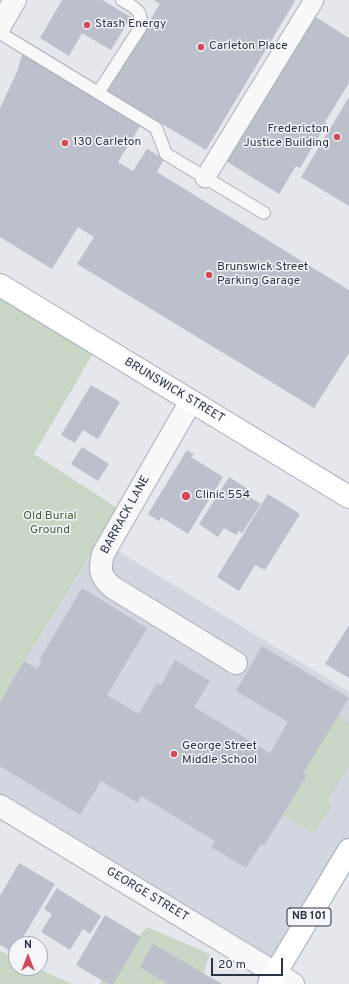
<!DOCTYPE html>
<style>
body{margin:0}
#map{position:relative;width:349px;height:984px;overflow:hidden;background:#e4e7ec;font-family:Overpass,sans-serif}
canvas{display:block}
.north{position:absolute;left:8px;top:936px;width:40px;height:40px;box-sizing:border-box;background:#f4f6f9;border:1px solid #a4a8b1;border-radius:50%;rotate:0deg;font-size:11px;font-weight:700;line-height:16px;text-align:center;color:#2b3445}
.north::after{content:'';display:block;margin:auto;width:14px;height:18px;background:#d1495b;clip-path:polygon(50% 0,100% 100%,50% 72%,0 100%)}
.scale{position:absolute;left:211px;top:958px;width:72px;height:18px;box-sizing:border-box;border:2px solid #2b3445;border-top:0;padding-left:5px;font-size:12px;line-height:14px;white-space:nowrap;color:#2b3445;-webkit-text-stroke:3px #f4f6f9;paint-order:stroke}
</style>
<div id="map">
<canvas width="349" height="984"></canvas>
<div class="north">N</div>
<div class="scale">20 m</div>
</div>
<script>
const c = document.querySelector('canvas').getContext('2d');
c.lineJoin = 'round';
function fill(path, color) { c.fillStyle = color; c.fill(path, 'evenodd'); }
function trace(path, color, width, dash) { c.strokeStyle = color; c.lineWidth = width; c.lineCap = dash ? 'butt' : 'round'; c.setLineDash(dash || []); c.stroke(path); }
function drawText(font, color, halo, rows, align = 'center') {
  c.font = font + ' Overpass,sans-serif'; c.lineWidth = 3; c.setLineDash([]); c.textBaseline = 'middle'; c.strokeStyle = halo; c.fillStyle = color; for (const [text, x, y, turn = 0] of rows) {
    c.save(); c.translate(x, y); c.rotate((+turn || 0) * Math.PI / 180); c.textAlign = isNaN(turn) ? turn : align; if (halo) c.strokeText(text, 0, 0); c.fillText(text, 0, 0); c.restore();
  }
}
fill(new Path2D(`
 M100,540l249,152v158l-74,123 -275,-167v-105z`), '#d2d6de');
fill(new Path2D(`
 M0,285l98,60 -64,109 85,55 -119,192z
 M338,715l11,7v44l-22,36 5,3 -18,28 -31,-18 24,-39 -4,-3z
 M147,927l63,27 -10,30h-101z
 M0,951l16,7v10h21l35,16h-72z`), '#c9d6c5');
fill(new Path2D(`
 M62,0h40l29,17 -20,33 -29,-17 -13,23 -29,-18z
 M154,0h139l2,1 -89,149 -99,-59 53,-87z
 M311,14l38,24v45l-24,39 2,1 -27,45 -4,-2 -17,28 -58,-36z
 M23,52l119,71 -24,39 15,9 14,-22 17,10 -7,13 192,118v63l-35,55 -237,-144 17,-27 -16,-10 -26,42 -52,-32v-129l17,-36z
 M349,97v109l-48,-29z
 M91,385l29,17 -22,37 -15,-9 -8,13 -14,-8z
 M82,447l27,17 -11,17 -27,-17z
 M187,450l7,4 -3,3 32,20 -35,57 -27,-17 -2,4 -11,-7z
 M229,477l22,14 -3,5 13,8 -19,29 -3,-2 -3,4 -12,-7 -6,9 -19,-13z
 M268,494l32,20 -35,56 -10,-5 -16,26 -22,-14z
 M82,588l65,40 -40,67 32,19 18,-31 4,2 14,-25 35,21 -16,26 76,46 18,-31 -52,-31 26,-45 87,52 -46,75 4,2 -43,71 -3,-2 -15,24 -35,-21 4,-6 -74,-45 -3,7 -37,-22 -21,34 -80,-49v-64l24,-41 13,8 5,-8 -3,-1z
 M349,625v53l-24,-14z
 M19,863l36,21 -36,60h-3v5l-2,4 -14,-8v-49z
 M57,888l44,28 -11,18 -7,-5 -13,21 -29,-18 11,-18 -8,-5z
 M105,915l36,22 -28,47h-5l-32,-19z
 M153,944l69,40h-54l-28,-17z`), '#bbc0ca');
const service = new Path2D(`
 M0,33l156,95 10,26 98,59
 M98,93l42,-65c4,-17 -5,-20 -18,-28`);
const pedestrian = new Path2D(`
 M205,178l109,-178`);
const minor = new Path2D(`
 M191,401l-88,153c-4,16 -3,22 9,33l124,76
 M0,806l293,178`);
const tertiary = new Path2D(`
 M0,26l15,-26`);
const secondary = new Path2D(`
 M0,285l349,212`);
const primary = new Path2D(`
 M269,984l80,-134`);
trace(service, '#a9aeb7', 14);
trace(pedestrian, '#a9aeb7', 21);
trace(minor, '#a9aeb7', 24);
trace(tertiary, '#a9aeb7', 24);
trace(secondary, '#a9aeb7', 24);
trace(primary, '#a3abb8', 24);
trace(service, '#f7f8fa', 12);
trace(pedestrian, '#f7f8fa', 19);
trace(minor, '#f7f8fa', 22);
trace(tertiary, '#f7f8fa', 22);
trace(secondary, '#fff', 22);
trace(primary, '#fff', 22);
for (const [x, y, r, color] of [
 [87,25,4,"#d1495b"],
 [201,47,4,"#d1495b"],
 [337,137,4,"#d1495b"],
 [65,143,4,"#d1495b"],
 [209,275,4,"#d1495b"],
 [186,496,5,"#d1495b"],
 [174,754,4,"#d1495b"]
]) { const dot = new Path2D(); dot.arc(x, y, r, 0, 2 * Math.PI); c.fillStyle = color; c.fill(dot); trace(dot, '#f4f6f9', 1.5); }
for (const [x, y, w] of [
 [309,917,44]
]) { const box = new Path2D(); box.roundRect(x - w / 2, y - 9, w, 18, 3); c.fillStyle = '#f4f6f9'; c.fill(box); trace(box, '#2b3445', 1); }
drawText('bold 11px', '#2b3445', null, [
 ["NB 101",309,917]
]);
drawText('12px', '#2b3445', '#f4f6f9', [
 ["Stash Energy",95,25],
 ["Carleton Place",209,47],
 ["Fredericton",329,130,"right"],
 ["Justice Building",329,144,"right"],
 ["130 Carleton",73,143],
 ["Brunswick Street",217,268],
 ["Parking Garage",217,282],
 ["Clinic 554",195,496],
 ["George Street",182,747],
 ["Middle School",182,761]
], 'left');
drawText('12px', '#2b3445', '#f4f6f9', [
 ["BRUNSWICK STREET",174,391,31],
 ["BARRACK LANE",126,515,-61],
 ["GEORGE STREET",147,895,31]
]);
drawText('12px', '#3f6138', '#f4f6f9', [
 ["Old Burial",50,517],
 ["Ground",50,531]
]);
</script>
